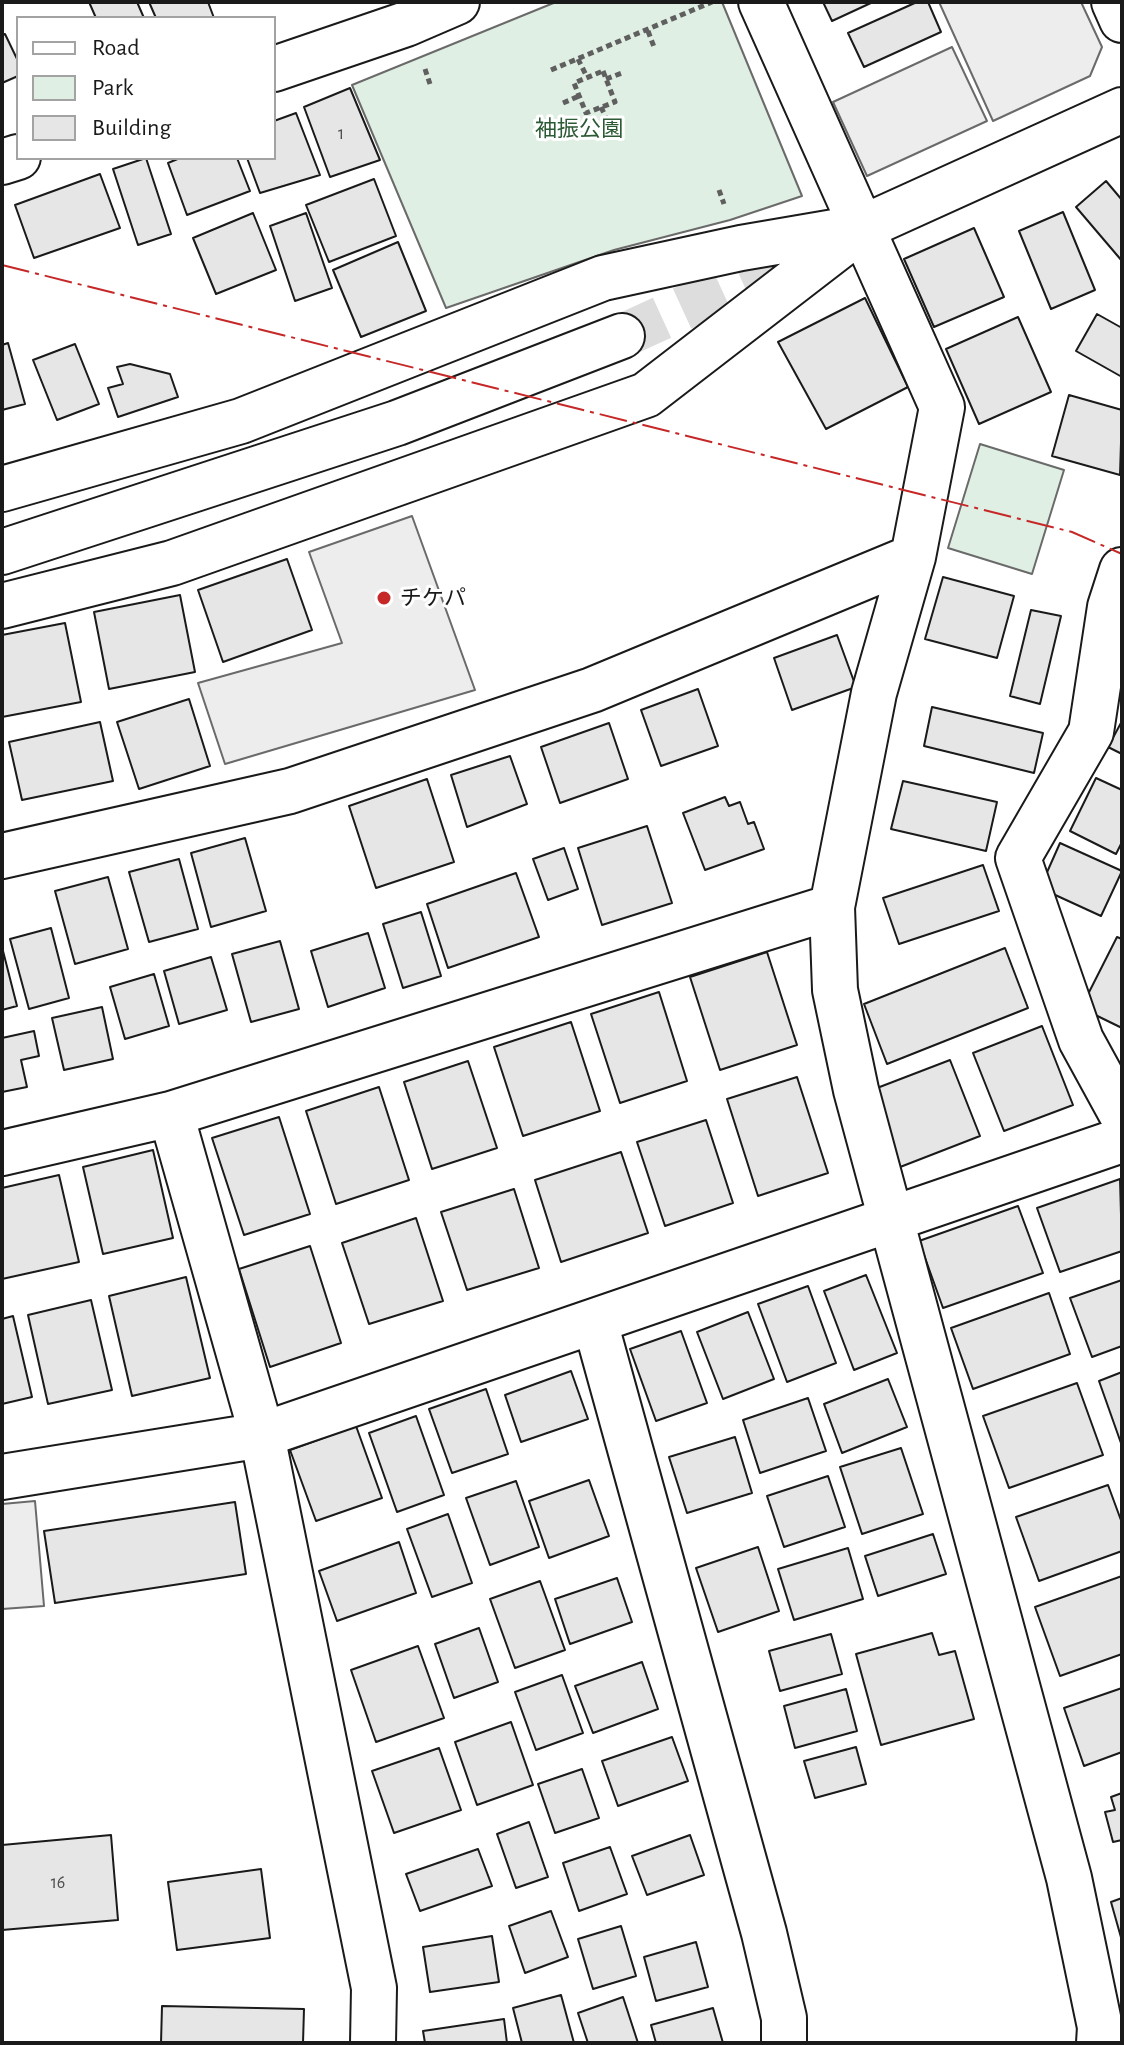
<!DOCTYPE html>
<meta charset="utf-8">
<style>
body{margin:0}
#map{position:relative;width:1124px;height:2045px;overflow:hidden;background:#fff;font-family:"Alegreya Sans",sans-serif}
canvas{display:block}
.frame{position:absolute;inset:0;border:4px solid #1a1a1a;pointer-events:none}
.legend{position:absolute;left:16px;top:16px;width:260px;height:144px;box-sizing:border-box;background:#fff;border:2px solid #a3a3a3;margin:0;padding:10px 14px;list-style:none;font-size:24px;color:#1a1a1a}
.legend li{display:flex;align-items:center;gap:16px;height:40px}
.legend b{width:40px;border:2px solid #a3a3a3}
</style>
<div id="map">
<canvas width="1124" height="2045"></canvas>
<div class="frame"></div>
<ul class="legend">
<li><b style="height:10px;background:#fff"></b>Road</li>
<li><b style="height:22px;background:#e0efe3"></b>Park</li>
<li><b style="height:22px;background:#e6e6e6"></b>Building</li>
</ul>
</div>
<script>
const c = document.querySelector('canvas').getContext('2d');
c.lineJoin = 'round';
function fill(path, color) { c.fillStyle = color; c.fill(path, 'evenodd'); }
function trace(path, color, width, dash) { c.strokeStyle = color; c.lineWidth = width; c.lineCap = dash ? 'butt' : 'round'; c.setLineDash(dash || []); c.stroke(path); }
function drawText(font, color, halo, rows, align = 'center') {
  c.font = font + ' "Alegreya Sans","Noto Sans JP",sans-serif'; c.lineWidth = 6; c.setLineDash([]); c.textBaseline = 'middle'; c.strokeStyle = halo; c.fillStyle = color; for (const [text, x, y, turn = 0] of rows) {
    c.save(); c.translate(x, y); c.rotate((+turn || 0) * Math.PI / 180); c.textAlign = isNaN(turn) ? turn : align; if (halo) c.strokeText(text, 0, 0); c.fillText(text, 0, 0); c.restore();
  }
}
const green = new Path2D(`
 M556,2h166l80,194 -72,24 -116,30 -168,58 -94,-223z
 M980,444l84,26 -32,104 -84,-26z`);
fill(green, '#e0efe3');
trace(green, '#6a6a6a', 2);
const parking = new Path2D(`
 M939,2h142l21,45 -12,29 -97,45z
 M952,47l35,74 -120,55 -34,-74z
 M412,516l63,174 -250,74 -27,-81 144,-40 -33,-91z
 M35,1501l9,105 -42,3v-105z`);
fill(parking, '#ededed');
trace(parking, '#6a6a6a', 2);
const building = new Path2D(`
 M89,2h48l7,16h-48z
 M149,2h59l6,16h-58z
 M823,2h50l-41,19z
 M917,2h11l13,30 -77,35 -16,-34z
 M5,34l13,27v15l-16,7v-48z
 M350,88l30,72 -50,17 -26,-70z
 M296,113l24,62 -60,18 -13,-35h27v-37z
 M146,158l25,76 -33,11 -25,-76z
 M180,158h57l13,33 -63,24 -19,-52z
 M100,174l20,54 -86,30 -19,-53z
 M374,179l22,57 -67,26 -23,-57z
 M1106,181l16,19v61l-46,-54z
 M1063,212l32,78 -44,19 -32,-78z
 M253,213l23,57 -60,24 -23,-56z
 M306,213l26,75 -37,13 -25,-75z
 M974,228l30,69 -70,30 -30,-68z
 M398,242l28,69 -65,26 -28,-67z
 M865,298l43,89 -82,42 -48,-87z
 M1097,314l25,14v49l-46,-26z
 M1018,317l33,75 -72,32 -33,-75z
 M8,343l17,61 -23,6v-65z
 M75,344l24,60 -42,16 -24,-60z
 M130,364l40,10 8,23 -60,20 -10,-29 15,-4 -6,-17z
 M1069,395l53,15 -2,65 -68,-19z
 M287,559l25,71 -89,32 -25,-72z
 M943,577l71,19 -17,62 -72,-19z
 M180,595l15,77 -86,17 -15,-77z
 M1031,610l30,6 -21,88 -30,-8z
 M65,623l16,79 -79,15v-82z
 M837,635l19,52 -64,23 -18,-52z
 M698,689l20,57 -57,20 -20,-56z
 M189,699l21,67 -71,23 -22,-67z
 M932,707l111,26 -9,40 -110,-27z
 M1122,721v33l-14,-7z
 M100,722l13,59 -91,19 -13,-58z
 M609,723l19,56 -68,24 -19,-56z
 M510,756l17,48 -60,23 -16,-52z
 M1096,778l26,12v52l-6,12 -46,-23z
 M427,779l27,83 -78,26 -27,-82z
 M903,781l94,21 -11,49 -95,-22z
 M725,797l4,9 11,-4 8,22 6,-2 10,27 -59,21 -22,-57z
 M647,826l25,77 -70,22 -24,-77z
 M245,838l21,73 -55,16 -20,-74z
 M1060,843l62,28 -21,45 -61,-28z
 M564,848l14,41 -30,11 -15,-41z
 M179,859l19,70 -49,13 -20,-70z
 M983,865l16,46 -100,33 -16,-46z
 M516,873l23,64 -91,31 -21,-64z
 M108,877l20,72 -53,15 -20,-73z
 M421,912l20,64 -38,12 -20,-64z
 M51,928l18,70 -40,11 -19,-70z
 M368,933l17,55 -57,19 -17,-56z
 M1117,937l5,2v89l-41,-20z
 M280,941l19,68 -48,13 -19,-68z
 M2,947l15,59 -15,4z
 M1005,948l23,60 -141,56 -23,-60z
 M767,952l30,93 -77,25 -30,-93z
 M211,957l16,53 -48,14 -15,-53z
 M154,974l15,52 -44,13 -15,-52z
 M659,992l28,89 -67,22 -29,-89z
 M102,1007l11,52 -49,11 -12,-52z
 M571,1022l29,89 -77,25 -29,-89z
 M1042,1026l31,79 -69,26 -31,-78z
 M34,1031l5,25 -18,4 6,27 -25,5v-54z
 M950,1060l30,76 -85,33 -31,-76z
 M468,1061l29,87 -65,21 -28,-87z
 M797,1077l31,96 -70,23 -31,-97z
 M379,1087l30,93 -73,24 -30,-93z
 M279,1117l31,97 -66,21 -32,-97z
 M706,1120l27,83 -68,23 -28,-84z
 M153,1150l20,88 -70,16 -20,-87z
 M621,1152l27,81 -87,29 -26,-82z
 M59,1175l20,87 -77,17v-91z
 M1120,1179l2,72 -62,21 -23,-64z
 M514,1189l25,79 -72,22 -26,-78z
 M1018,1206l25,67 -100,35 -24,-67z
 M416,1218l27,83 -74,23 -27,-81z
 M310,1246l31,97 -71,24 -31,-98z
 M866,1275l31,78 -43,17 -30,-79z
 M186,1277l24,101 -78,18 -23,-100z
 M1122,1280v66l-30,11 -22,-59z
 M808,1286l28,77 -49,19 -29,-78z
 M1049,1293l21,61 -97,35 -22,-61z
 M91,1300l21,90 -64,14 -20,-89z
 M748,1312l26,67 -51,20 -26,-67z
 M13,1316l19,81 -30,7v-85z
 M681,1331l26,72 -51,18 -26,-72z
 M571,1371l17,48 -67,23 -16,-47z
 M1122,1372v74l-23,-65z
 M888,1379l19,48 -65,26 -18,-49z
 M1077,1383l26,72 -94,33 -26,-72z
 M486,1389l22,65 -56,19 -23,-64z
 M808,1398l18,53 -66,22 -17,-53z
 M416,1416l28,79 -47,17 -28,-79z
 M356,1426l26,72 -66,23 -26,-71z
 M735,1437l17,56 -65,20 -18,-56z
 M901,1448l22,66 -61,20 -22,-67z
 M828,1476l17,51 -61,20 -17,-51z
 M589,1480l20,56 -60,22 -20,-57z
 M516,1481l23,66 -49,18 -24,-67z
 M1108,1485l14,38v28l-83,30 -23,-64z
 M235,1502l11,72 -191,29 -11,-72z
 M448,1514l24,69 -40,14 -25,-68z
 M933,1534l13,40 -68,22 -13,-40z
 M399,1542l17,51 -79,28 -18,-50z
 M758,1547l21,64 -61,21 -22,-64z
 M848,1548l15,51 -69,21 -16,-51z
 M1122,1576v78l-62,22 -25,-69z
 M617,1578l15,44 -62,22 -15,-45z
 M540,1581l25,69 -50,18 -25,-69z
 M479,1628l19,54 -44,16 -19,-54z
 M932,1633l7,22 16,-4 19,68 -93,26 -25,-91z
 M831,1634l11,40 -62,17 -11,-40z
 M418,1646l26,72 -68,24 -25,-72z
 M642,1662l16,47 -65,24 -18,-47z
 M562,1675l21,58 -47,17 -21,-58z
 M1122,1688v64l-38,14 -20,-58z
 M846,1689l11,42 -62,17 -11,-42z
 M511,1722l22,63 -56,20 -22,-63z
 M672,1737l16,44 -70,25 -16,-45z
 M856,1747l10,37 -51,14 -11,-37z
 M439,1748l22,62 -67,23 -22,-62z
 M582,1769l17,49 -44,15 -17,-49z
 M1122,1793v47l-9,2 -8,-30 10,-2 -4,-13z
 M529,1822l19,55 -32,11 -19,-54z
 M111,1835l7,85 -116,10v-85z
 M690,1835l14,40 -57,20 -15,-39z
 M610,1847l17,47 -48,17 -16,-48z
 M478,1849l14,37 -72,25 -14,-37z
 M261,1869l9,69 -93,12 -9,-68z
 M1122,1898v43l-11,-39z
 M551,1911l17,46 -43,16 -16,-47z
 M621,1926l15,50 -43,13 -15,-50z
 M492,1936l7,46 -69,10 -7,-45z
 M696,1942l12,45 -52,14 -12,-44z
 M561,1995l13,48h-52l-9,-35z
 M623,1997l15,46h-50l-10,-30z
 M162,2006l142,3 -1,34h-142z
 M713,2008l10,35h-67l-5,-18z
 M504,2019l3,24h-82l-2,-12z`);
fill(building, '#e6e6e6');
trace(building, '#1a1a1a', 2);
trace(new Path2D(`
 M622,336l210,-96`), '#ddd', 44, [44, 22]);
const minor = new Path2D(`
 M761,2l181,405 -29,150 -39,136 -42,214 3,83 21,100 213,788 31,149 -1,16
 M1114,2l8,18
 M274,69l132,-45 51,-22
 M2,162l16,-5
 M2,489l239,-68 362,-143 138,-30 117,-20
 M1122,570l-12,37 -19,125 -73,126 63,182 41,75
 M2,606l170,-43 474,-168 218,-168 258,-117
 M2,856l288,-65 302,-101 321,-133
 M171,1114l91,321 112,553 -1,55
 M2,1153l169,-39 661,-207
 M595,1322l169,611 20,85v25
 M2,1477l260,-42 860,-295`);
const tertiary = new Path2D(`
 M2,552l395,-129 225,-87`);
trace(minor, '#1a1a1a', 48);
trace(tertiary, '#1a1a1a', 48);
trace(new Path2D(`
 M648,31l6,16
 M578,59l9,18
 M425,69l5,15
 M551,70l161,-68
 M603,71l12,31 -29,11 -12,-30z
 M606,79l16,-6
 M563,103l16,-7
 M601,107l9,19
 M719,190l5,14`), '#5f5f5f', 5, [6, 4]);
trace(minor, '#fff', 44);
trace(tertiary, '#fff', 44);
trace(new Path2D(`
 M2,265l1070,267 50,22`), '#c62828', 2, [28, 6, 4, 6]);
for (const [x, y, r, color] of [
 [384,598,8,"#c62828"]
]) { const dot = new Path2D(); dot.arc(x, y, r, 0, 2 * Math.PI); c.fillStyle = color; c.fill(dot); trace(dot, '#fff', 3); }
drawText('18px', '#4d4d4d', null, [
 ["1",341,134],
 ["16",58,1883]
]);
drawText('22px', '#2b5a34', '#fff', [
 ["袖振公園",579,129]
]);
drawText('22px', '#1a1a1a', '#fff', [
 ["チケパ",400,598]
], 'left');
</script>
